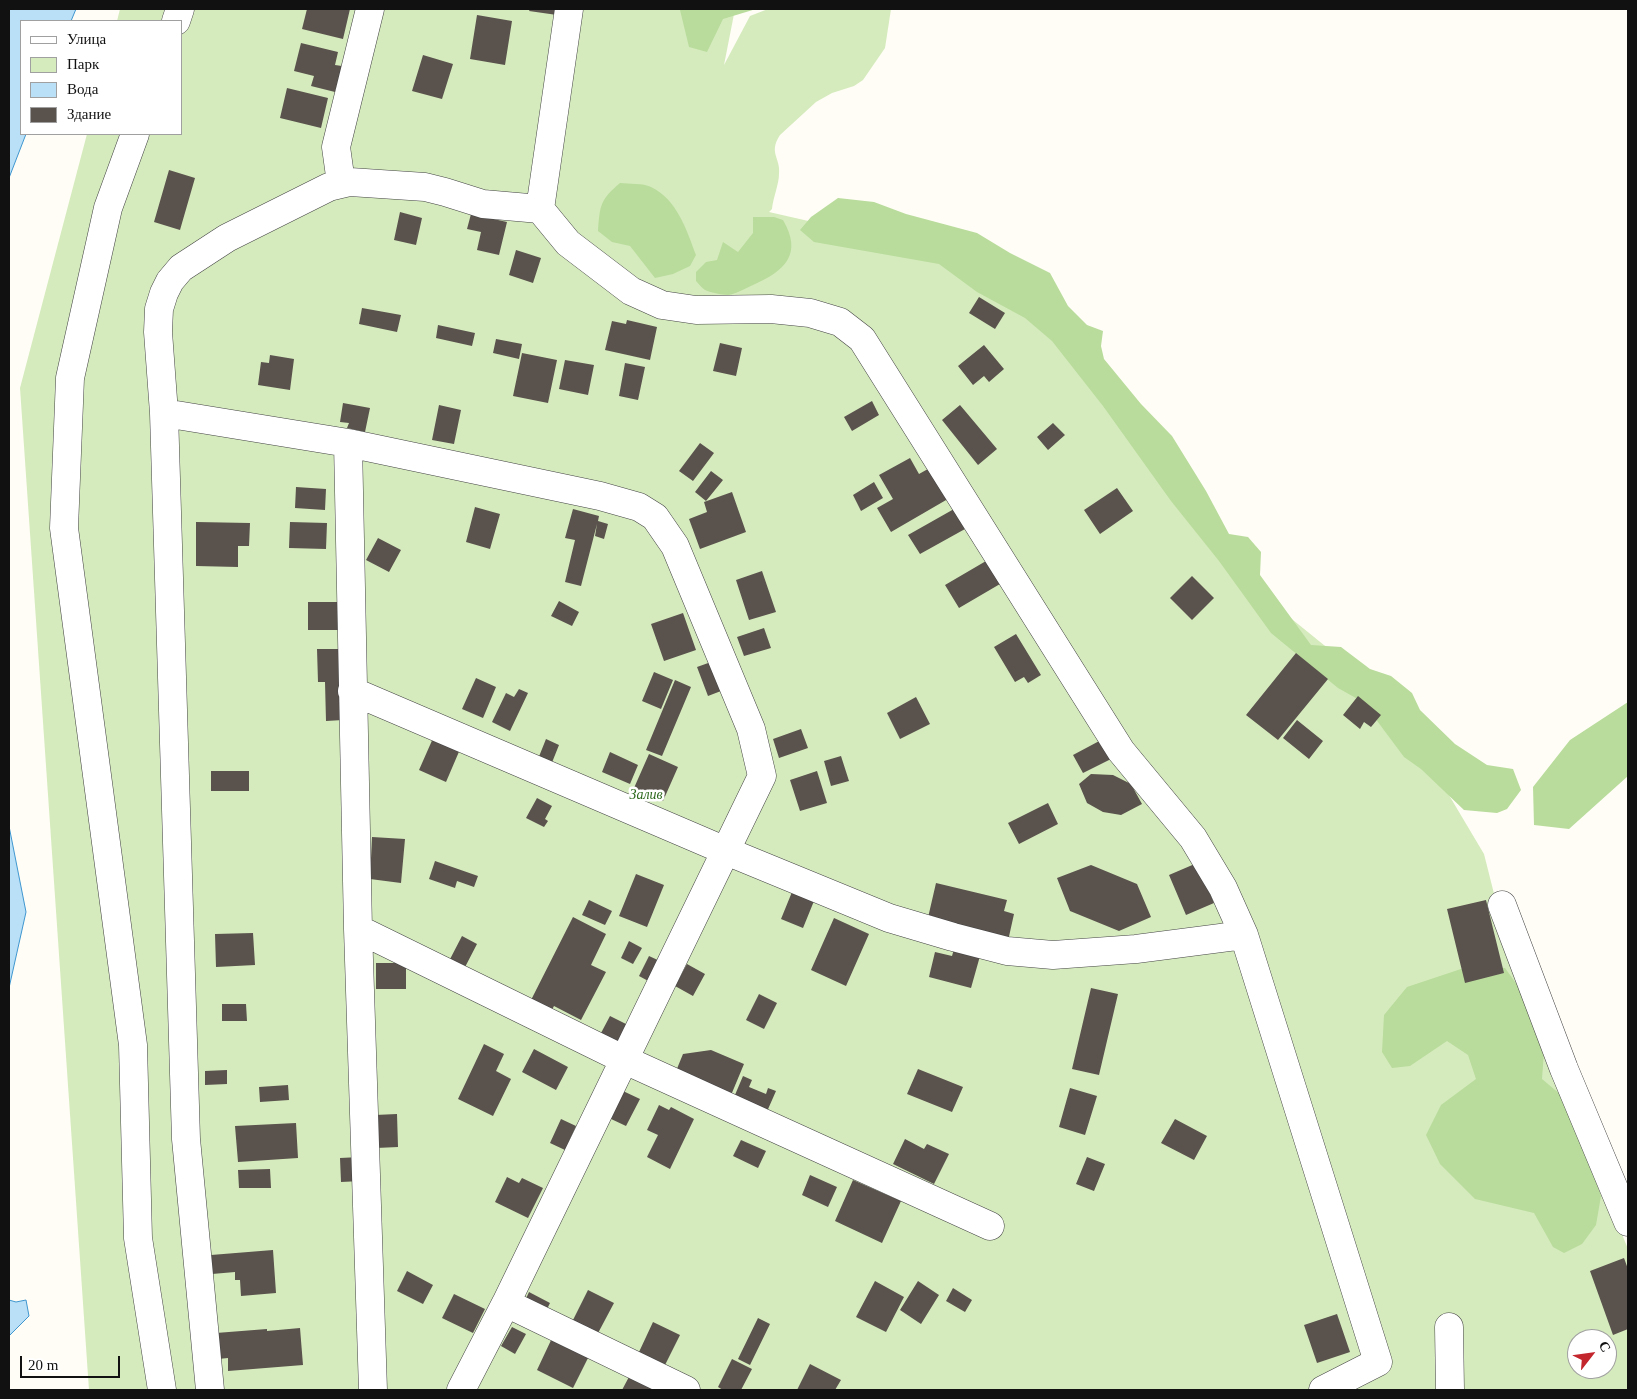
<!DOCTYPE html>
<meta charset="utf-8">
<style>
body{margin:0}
#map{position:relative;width:1637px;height:1399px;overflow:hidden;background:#fffdf5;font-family:Georgia,serif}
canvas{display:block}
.frame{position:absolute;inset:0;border:10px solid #111;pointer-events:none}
.legend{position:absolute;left:20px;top:20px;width:162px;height:115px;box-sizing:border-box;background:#fff;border:1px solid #a0a0a0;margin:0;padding:6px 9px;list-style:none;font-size:15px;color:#111}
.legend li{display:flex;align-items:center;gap:10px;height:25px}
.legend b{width:25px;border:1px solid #a0a0a0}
.north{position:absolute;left:1567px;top:1329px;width:50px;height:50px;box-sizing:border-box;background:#fff;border:1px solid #a0a0a0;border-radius:50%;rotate:60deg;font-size:14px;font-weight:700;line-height:20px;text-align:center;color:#111}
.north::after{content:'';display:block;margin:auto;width:18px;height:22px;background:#c4262e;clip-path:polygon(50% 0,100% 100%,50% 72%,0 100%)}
.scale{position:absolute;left:20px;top:1356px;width:100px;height:22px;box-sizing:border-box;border:2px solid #111;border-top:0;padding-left:6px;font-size:15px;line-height:18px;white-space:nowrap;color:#111;-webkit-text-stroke:4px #fff;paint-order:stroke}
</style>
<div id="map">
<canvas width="1637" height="1399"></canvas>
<div class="frame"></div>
<ul class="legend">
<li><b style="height:6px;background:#fff"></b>Улица</li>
<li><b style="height:14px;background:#d5ebbd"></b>Парк</li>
<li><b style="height:14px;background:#b9e0f7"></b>Вода</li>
<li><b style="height:14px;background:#5a524d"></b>Здание</li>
</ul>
<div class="north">С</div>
<div class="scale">20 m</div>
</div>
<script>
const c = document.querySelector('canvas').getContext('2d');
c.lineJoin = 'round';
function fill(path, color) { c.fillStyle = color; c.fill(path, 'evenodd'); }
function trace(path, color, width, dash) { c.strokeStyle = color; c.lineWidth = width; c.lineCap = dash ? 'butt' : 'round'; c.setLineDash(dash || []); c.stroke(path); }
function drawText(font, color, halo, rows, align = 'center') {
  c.font = font + ' Georgia,serif'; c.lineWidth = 5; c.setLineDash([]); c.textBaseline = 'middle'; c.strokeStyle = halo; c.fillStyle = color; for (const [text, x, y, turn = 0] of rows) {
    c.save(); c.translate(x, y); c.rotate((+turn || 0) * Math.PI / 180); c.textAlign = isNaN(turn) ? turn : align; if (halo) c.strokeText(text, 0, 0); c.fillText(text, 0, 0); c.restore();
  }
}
fill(new Path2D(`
 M120,9h615l-11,56 26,-49 18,-7h123l-6,39 -22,32 -9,6 -22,7 -16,9 -36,33c-12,18 1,23 -1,39 0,10 -6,24 -7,35l-3,3 241,55 246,323 137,111 91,153 28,111 116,284v141h-1539l-69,-1002 67,-254h94v-113h-64zM1577,1339h30v30h-30z`), '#d5ebbd');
fill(new Path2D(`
 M681,9h75l-33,10 -16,33 -18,-5 -9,-37z
 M620,183c9,1 23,0 31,4 26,12 36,44 45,68l-6,11 -17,8 -18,4 -25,-32 -18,-4 -14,-11c2,-26 2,-31 22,-48z
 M838,198l36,4 32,12 71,19 33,20 40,20 18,33 19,19 16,6 -2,15 3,13 37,45 31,32 34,55 23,43 19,3 13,15 -1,23 51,70 30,2 29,22 21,7 21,17 8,17 35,34 32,21 26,4 8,21 -14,19 -10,4 -33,-3 -43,-41 -17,-12 -41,-55 -25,-14 -67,-55 -52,-72 -48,-60 -68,-95 -51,-65 -27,-23 -48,-26 -38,-28 -125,-22 -14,-12 11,-13z
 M753,217h21l9,3c20,34 2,51 -30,65 -7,3 -17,9 -25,10 -6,0 -19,-3 -23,-5 -3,-2 -6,-6 -9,-9v-9l10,-10 11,-2 6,-18 15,10 15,-19z
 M1628,702v74l-59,53 -35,-4 -1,-38 37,-47z
 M1467,967l38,1 23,32 17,38 -3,41 25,21 34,96 -5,29 -14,19 -18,9 -11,-6 -19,-34 -59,-14 -35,-35 -14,-29 15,-30 35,-26 -8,-24 -21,-14 -37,25 -18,2 -10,-16 2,-37 23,-28z`), '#b9dc9c');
const water = new Path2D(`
 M9,9h67l-5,12h-50v113h5l-17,44z
 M9,826l17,86 -17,76z
 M9,1300l7,2 10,-2 3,16 -20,20z`);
fill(water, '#b9e0f7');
trace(water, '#3f96cf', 1);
fill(new Path2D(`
 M307,9h43l-7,30 -41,-10z
 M530,9h28l-1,6 -28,-4z
 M477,15l35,6 -7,44 -35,-6z
 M301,43l37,9 -3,13 7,1 -7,26 -24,-6 3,-10 -20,-5z
 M423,55l30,9 -11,35 -30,-8z
 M287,88l41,10 -7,30 -41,-10z
 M169,170l26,8 -15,52 -26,-8z
 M400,212l22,6 -6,27 -22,-5z
 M471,214l36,8 -8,33 -22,-5 4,-18 -14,-3z
 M516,250l25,8 -8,25 -24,-8z
 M979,297l26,16 -10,16 -26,-16z
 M362,308l39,7 -4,17 -38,-8z
 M627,320l30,7 -7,33 -45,-10 7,-29 14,3z
 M438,325l37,8 -3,13 -36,-8z
 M496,339l26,5 -3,15 -26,-6z
 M720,343l22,5 -6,28 -23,-5z
 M984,345l20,24 -15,13 -5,-6 -11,9 -15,-19z
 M522,353l35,7 -9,43 -35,-7z
 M270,355l24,4 -4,31 -32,-5 3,-23 8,1z
 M565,360l29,5 -6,30 -29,-6z
 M625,363l20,4 -7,33 -19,-4z
 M872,401l7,14 -27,16 -8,-14z
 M343,403l27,5 -5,24 -18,-4 2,-5 -9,-1z
 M439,405l22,5 -7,34 -22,-4z
 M960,405l37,44 -19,16 -36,-45z
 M1053,423l12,12 -17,15 -11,-13z
 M700,443l14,10 -21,28 -14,-10z
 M910,458l9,16 16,-9 18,31 -62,36 -14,-24 16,-9 -14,-24z
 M711,471l12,9 -17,21 -11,-9z
 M874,482l9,16 -22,13 -8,-16z
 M296,487l30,2 -1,21 -30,-2z
 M1117,488l16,23 -33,23 -16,-24z
 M732,492l14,40 -46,17 -11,-30 18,-7 -3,-10z
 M475,507l25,7 -10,35 -24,-7z
 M573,509l26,7 -1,5 10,3 -4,15 -9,-3 2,-12 -16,62 -16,-4 10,-42 -10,-2z
 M954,509l11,20 -45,25 -12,-19z
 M196,522l54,1 -1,23h-11v21l-42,-1z
 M290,522l37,1 -1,26 -37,-1z
 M378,538l23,12 -12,22 -23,-12z
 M986,561l14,23 -41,24 -14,-23z
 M762,571l14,41 -27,8 -13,-40z
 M1192,576l22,22 -22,22 -22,-22z
 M559,601l20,11 -7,14 -21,-10z
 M308,602h31l1,28h-32z
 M683,613l13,37 -32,11 -13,-37z
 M764,628l7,20 -27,8 -7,-19z
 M1016,634l25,41 -13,8 -4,-6 -9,5 -21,-35z
 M317,649h25l1,71 -17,1 -1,-39h-7z
 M1296,653l32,26 -50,61 -32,-25z
 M711,662l10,29 -13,5 -11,-29z
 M654,672l19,8 -12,29 -19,-8z
 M476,678l20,9 -13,31 -21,-9z
 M675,680l16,7 -29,69 -16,-6z
 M519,689l9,4 -18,38 -18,-9 14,-29 8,4z
 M1358,696l23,19 -10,12 -7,-5 -4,7 -17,-14z
 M916,697l14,27 -30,15 -13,-26z
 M1297,720l26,21 -14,18 -26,-21z
 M801,729l7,19 -29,10 -6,-19z
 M434,736l27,11 -15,35 -27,-12z
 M546,739l13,6 -8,20 -13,-6z
 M1103,739l10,19 -30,15 -10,-18z
 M610,752l28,13 -8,19 -28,-12z
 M649,754l29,13 -15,34 -29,-13z
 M841,756l8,25 -18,5 -7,-25z
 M211,771h38v20h-38z
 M817,771l10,32 -27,8 -10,-31z
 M1091,774l22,1 18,9 11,20 -21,11 -18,-3 -16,-9 -8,-19z
 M537,798l15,8 -7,13 3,2 -4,6 -18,-9z
 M1048,803l10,21 -39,20 -11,-21z
 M372,837l33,2 -4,44 -31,-4z
 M435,861l43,15 -4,11 -17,-6 -2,7 -26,-9z
 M1197,863l17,40 -28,12 -17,-40z
 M1091,865l46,19 14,33 -32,14 -49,-20 -13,-33z
 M636,874l28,11 -17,42 -28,-11z
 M936,883l71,17 -3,11 10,3 -6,27 -81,-19z
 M792,892l22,9 -11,27 -22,-9z
 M589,900l23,11 -7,14 -23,-10z
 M1486,900l18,73 -39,10 -18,-74z
 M573,917l33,17 -15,31 15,7 -25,48 -27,-14 -5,9 -20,-11z
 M834,918l35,16 -23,52 -35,-16z
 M253,933l2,32 -39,2 -1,-33z
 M462,936l15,8 -14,27 -15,-8z
 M629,941l13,7 -9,16 -12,-6z
 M954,949l26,7 -9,32 -42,-11 6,-25 17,4z
 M649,956l13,6 -10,21 -13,-7z
 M376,963h30v26h-30z
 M687,964l18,10 -12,22 -18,-10z
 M1091,988l27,6 -19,81 -27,-6z
 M759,994l18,9 -13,26 -18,-9z
 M222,1004h24l1,17h-25z
 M610,1016l22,11 -9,17 -22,-11z
 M484,1044l20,10 -8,17 15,8 -18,37 -35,-17z
 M534,1049l34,18 -12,23 -34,-18z
 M711,1050l33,14 -15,36 -55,-24 9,-22z
 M918,1069l45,18 -11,25 -45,-18z
 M227,1070v14l-22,1v-14z
 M743,1076l9,4 -3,7 17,7 2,-6 8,3 -11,25 -33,-14z
 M288,1085l1,15 -29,2 -1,-15z
 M1070,1088l27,8 -12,39 -26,-8z
 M623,1091l17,8 -14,27 -17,-8z
 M659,1105l10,5 2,-3 23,12 -24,50 -23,-12 11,-22 -11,-5z
 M397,1114l1,33 -22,1 -1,-33z
 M561,1119l15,7 -11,24 -15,-7z
 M1175,1119l32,17 -13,24 -33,-17z
 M296,1123l2,35 -60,4 -3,-36z
 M905,1139l19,10 3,-5 22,10 -15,30 -41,-20z
 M741,1140l25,11 -8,17 -25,-12z
 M360,1157l1,24 -20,1 -1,-24z
 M1087,1157l18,7 -11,27 -18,-7z
 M270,1169l1,19h-32l-1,-18z
 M810,1175l27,12 -9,20 -26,-12z
 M507,1177l12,6 3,-5 21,10 -15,30 -33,-16z
 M853,1180l48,21 -19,42 -47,-22z
 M273,1250l3,43 -35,3 -1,-16h-5v-8l-23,2 -1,-19z
 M1624,1258l4,11v60l-15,6 -23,-64z
 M407,1271l26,14 -10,19 -26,-13z
 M875,1281l29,16 -18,35 -30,-15z
 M918,1281l21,14 -18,29 -21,-14z
 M953,1288l19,12 -7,12 -19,-11z
 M588,1290l26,13 -17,32 -25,-13z
 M529,1292l21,11 -6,12 -21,-10z
 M454,1294l31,15 -12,24 -31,-15z
 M1337,1314l13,38 -33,11 -13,-38z
 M758,1318l12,6 -20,41 -12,-6z
 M653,1322l27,13 -15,30 -26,-13z
 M512,1327l14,7 -11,20 -14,-8z
 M300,1328l3,37 -75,6v-13l-10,1 -2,-26 51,-4v2z
 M553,1336l37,18 -17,34 -36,-18z
 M732,1359l20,10 -11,21h-18l-5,-3z
 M810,1364l31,16 -6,10h-38z
 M630,1375l25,15h-33z`), '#5a524d');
const minor = new Path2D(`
 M176,21l4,-12
 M135,134l-27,74 -38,170 -6,150 69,517 5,193 24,152
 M341,183l-5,-36 34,-138
 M540,209l29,-200
 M164,413l184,30 252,53 39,11 16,10 20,29 76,183 11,47 -256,527 -45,87
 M348,443l10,486 15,461
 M352,691l374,160 163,67 64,19 54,14 46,4 83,-6 108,-14
 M1502,905l62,164 64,153
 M358,929l267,131 365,166
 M506,1303l180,87
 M1449,1327l1,63
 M210,1390l-24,-251 -22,-726 -6,-81 1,-23 5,-16 6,-12 11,-13 46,-30 102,-51 21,-5 75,5 20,5 38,12 57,5 28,34 63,48 31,14 34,5 75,-1 39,4 30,9 22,17 259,412 72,87 30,50 21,47 134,427 -55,28`);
trace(minor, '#444', 29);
trace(minor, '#fff', 28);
drawText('italic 14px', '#2f6b1f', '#fff', [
 ["Залив",646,795]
]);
</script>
